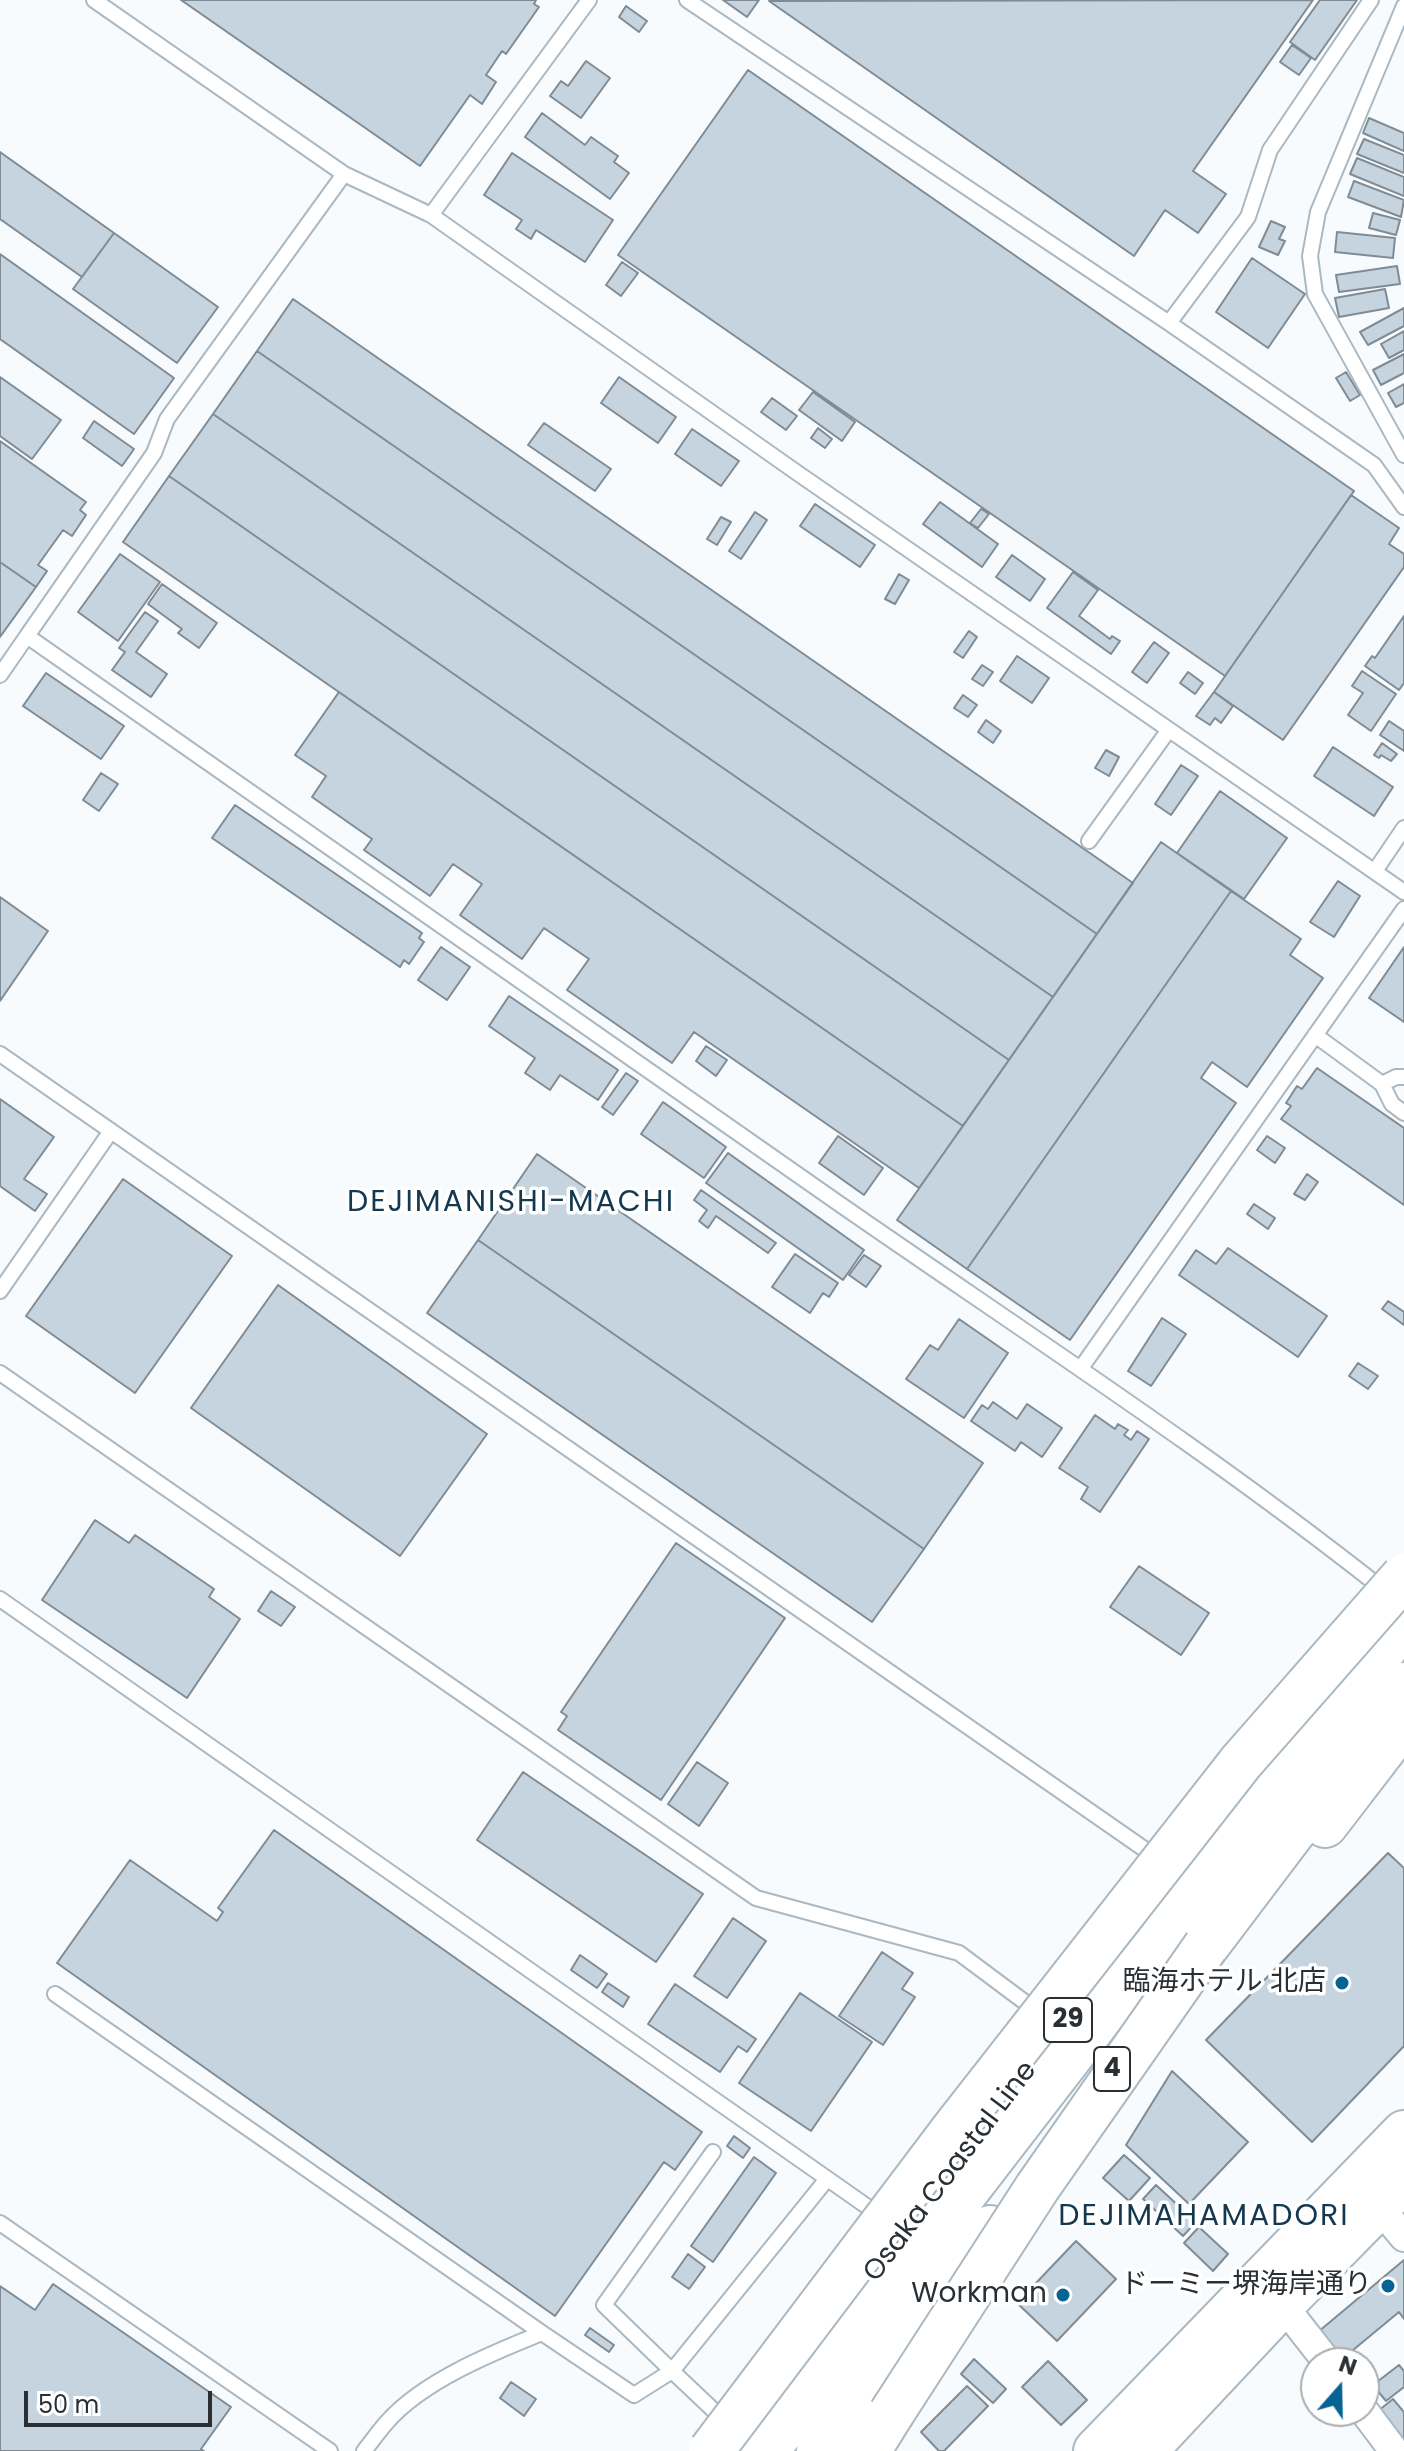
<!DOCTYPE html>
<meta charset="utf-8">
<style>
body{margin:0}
#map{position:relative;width:1404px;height:2451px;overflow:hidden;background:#f8fbfd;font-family:Poppins,sans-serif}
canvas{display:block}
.north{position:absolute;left:1300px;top:2347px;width:80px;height:80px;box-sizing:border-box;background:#fff;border:2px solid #aaacad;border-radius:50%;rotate:20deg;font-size:22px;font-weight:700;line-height:32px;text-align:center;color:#2a2f33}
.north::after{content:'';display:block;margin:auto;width:28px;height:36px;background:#066494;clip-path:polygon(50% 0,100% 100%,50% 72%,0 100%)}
.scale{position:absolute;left:24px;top:2391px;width:188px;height:36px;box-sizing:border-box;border:4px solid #2a2f33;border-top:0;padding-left:10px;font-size:24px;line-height:28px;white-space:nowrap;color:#2a2f33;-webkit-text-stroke:6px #fff;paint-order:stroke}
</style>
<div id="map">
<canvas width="1404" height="2451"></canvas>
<div class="north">N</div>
<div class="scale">50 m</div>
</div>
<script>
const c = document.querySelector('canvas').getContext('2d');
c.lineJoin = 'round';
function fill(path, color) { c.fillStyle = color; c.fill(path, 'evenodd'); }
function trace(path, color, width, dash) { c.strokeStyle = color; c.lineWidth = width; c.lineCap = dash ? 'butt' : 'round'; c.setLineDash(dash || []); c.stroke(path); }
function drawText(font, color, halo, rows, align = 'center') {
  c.font = font + ' Poppins,"Noto Sans JP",sans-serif'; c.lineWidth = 7; c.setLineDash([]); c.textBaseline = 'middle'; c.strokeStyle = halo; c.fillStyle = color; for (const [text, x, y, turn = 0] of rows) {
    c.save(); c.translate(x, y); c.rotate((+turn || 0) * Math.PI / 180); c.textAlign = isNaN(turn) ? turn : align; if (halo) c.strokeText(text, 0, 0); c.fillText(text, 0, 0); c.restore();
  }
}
const building = new Path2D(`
 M181,0h355l-2,4 5,3 -33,47 -4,-3 -16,24 10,7 -14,22 -12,-9 -50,71z
 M723,0h36l-12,17z
 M1313,0l-120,171 33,23 -28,39 -33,-23 -31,46 -365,-255z
 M1320,0h37l-42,60 -25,-18z
 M626,6l21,15 -8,11 -20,-15z
 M1292,45l19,13 -12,17 -19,-13z
 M586,61l24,17 -29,40 -31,-22 11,-15 7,5z
 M748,70l606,421 -129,185 -607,-421z
 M542,113l43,32 6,-8 27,19 -4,6 15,11 -19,26 -85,-62z
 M1369,118l35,15v18l-41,-18z
 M1364,139l40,16v18l-47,-19z
 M0,152l114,81 -32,44 -82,-58z
 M512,153l101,67 -28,42 -49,-32 -5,9 -15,-10 6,-9 -38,-25z
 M1357,158l47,19v19l-54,-22z
 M1354,181l50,19 -3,17 -53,-20z
 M1373,213l27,7 -4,15 -27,-7z
 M1271,221l14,6 -6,12 6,2 -7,14 -19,-8z
 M1337,232l58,6 -2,20 -58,-6z
 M114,233l104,74 -41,56 -104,-74z
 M0,254l174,124 -40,56 -134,-95z
 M1252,258l53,36 -37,54 -52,-36z
 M622,262l16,11 -17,23 -15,-11z
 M1397,266l3,18 -61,8 -3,-17z
 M1385,289l4,19 -50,9 -4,-19z
 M293,299l840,584 -36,51 -840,-583z
 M1404,308v18l-36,19 -8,-13z
 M1404,331v19l-15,8 -8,-14z
 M257,351l840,583 -44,63 -840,-583z
 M1404,354v19l-23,12 -8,-15z
 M1346,372l14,23 -10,6 -14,-23z
 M0,377l61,43 -29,39 -32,-23z
 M619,377l57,40 -18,26 -57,-40z
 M1404,384v19l-8,4 -8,-14z
 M813,392l42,30 -13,19 -43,-31z
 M772,398l25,18 -11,14 -25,-18z
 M213,414l840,583 -44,63 -840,-584z
 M94,421l40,28 -12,17 -39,-28z
 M544,423l67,46 -16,22 -67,-46z
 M818,428l14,11 -7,9 -14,-10z
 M692,429l47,32 -18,25 -46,-32z
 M0,441l86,61 -6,8 6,5 -14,21 -9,-6 -25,35 9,6 -11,16 -36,-25z
 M169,476l840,584 -46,66 -840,-584z
 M1351,495l48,33 -10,16 15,10v13l-121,173 -69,-48z
 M940,502l58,42 -16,23 -59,-43z
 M815,504l60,41 -15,22 -60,-41z
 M981,509l8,5 -11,14 -8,-5z
 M755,512l12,8 -26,39 -12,-8z
 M721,517l10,5 -14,23 -10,-6z
 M120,554l40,28 -42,59 -40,-29z
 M1012,555l33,24 -15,22 -34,-24z
 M0,562l36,25 -36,50z
 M1073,572l25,18 -19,26 31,23 2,-3 8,5 -9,13 -64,-46z
 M899,574l10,6 -14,24 -10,-5z
 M162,584l55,39 -18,25 -21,-15 4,-4 -34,-25z
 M145,612l13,9 -22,31 31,22 -16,23 -39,-27 13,-18 -6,-4z
 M1404,616v67l-5,7 -34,-24 7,-10 3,2z
 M969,631l8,6 -14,21 -9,-6z
 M1154,642l15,11 -22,30 -15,-11z
 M1017,656l32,22 -17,25 -32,-22z
 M982,665l11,7 -10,14 -11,-7z
 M1362,671l34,23 -25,37 -23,-16 15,-22 -11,-7z
 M1188,672l15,11 -8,11 -15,-11z
 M46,673l78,53 -23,33 -78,-53z
 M339,692l624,434 -44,62 -225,-156 -22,31 -105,-73 22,-31 -45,-31 -22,31 -62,-44 22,-31 -29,-20 -23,32 -66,-46 8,-11 -60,-42 14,-21 -31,-21z
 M1214,692l19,14 -12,17 -6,-5 -5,7 -14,-9z
 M963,695l14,10 -9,12 -14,-9z
 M986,720l15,11 -8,12 -15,-11z
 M1389,721l15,10v20l-24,-16z
 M1382,743l15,11 -6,7 -10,-6 -2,3 -5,-3z
 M1333,747l60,40 -19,29 -60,-40z
 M1106,750l13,7 -10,19 -14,-8z
 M1181,765l17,11 -27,39 -16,-11z
 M101,773l17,11 -19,27 -16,-11z
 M1220,791l67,47 -43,61 -67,-46z
 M235,805l187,128 -3,5 5,4 -15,22 -5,-4 -4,7 -188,-129z
 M1161,842l70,49 -264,378 -70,-49z
 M1338,881l22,15 -26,41 -24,-15z
 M1231,891l70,48 -11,16 33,23 -76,109 -35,-25 -11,16 35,25 -166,237 -103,-71z
 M0,897l48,34 -48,70z
 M441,947l29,20 -23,33 -29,-20z
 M1404,947v75l-35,-24z
 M509,996l109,74 -20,30 -38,-25 -10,15 -25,-17 10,-15 -46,-32z
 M706,1046l21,14 -11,16 -20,-15z
 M1317,1068l87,60v77l-123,-86 10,-13 -5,-3 11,-17 5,3z
 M626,1073l12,8 -25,34 -11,-8z
 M0,1099l54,38 -30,42 23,15 -12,17 -35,-25z
 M663,1102l63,45 -22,31 -63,-44z
 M838,1136l45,32 -19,27 -45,-32z
 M1267,1136l18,12 -10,15 -18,-13z
 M728,1153l136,97 -21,30 -137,-97z
 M537,1154l446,309 -59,86 -446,-309z
 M1307,1174l11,8 -13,18 -11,-6z
 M123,1179l109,77 -97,137 -109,-77z
 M701,1190l75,53 -8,10 -52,-37 -8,12 -9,-7 8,-11 -13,-10z
 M1254,1204l21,14 -7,11 -21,-15z
 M478,1240l446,309 -52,73 -445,-309z
 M1228,1248l99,68 -29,41 -119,-82 17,-25 20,14z
 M795,1254l43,29 -9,14 -6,-4 -13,20 -38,-26z
 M864,1255l17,11 -15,21 -17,-12z
 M278,1285l209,149 -87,122 -209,-148z
 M1388,1301l16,11v13l-22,-16z
 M1162,1318l24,16 -35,52 -23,-15z
 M959,1319l49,34 -44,65 -58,-39 24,-34 8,5z
 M1358,1363l20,13 -10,13 -19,-13z
 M993,1402l24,17 10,-15 35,24 -20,29 -21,-15 -6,9 -44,-30 11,-16 6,4z
 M1095,1415l20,14 3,-5 10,6 -4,5 7,5 6,-9 12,8 -49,73 -19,-13 7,-12 -29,-19z
 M95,1520l34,23 6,-8 79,54 -5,8 31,22 -53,79 -145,-98z
 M676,1543l109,75 -124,182 -103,-70 9,-14 -6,-4z
 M1139,1566l70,47 -28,42 -71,-48z
 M271,1591l24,16 -14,19 -23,-15z
 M697,1762l31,21 -29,43 -31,-22z
 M523,1772l180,122 -47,68 -179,-122z
 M274,1830l428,302 -27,38 -11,-8 -109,154 -498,-353 73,-103 87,61 6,-9 -5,-4z
 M1388,1853l16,15v178l-92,96 -106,-102z
 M733,1918l33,23 -39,57 -33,-22z
 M882,1952l31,21 -11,16 13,8 -32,48 -44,-29z
 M580,1955l27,19 -10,14 -26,-18z
 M608,1983l21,14 -6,10 -21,-15z
 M675,1984l81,55 -9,13 -9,-6 -18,26 -72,-48z
 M800,1993l72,49 -61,89 -72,-48z
 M1172,2071l76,71 -59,62 -63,-59z
 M734,2136l16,12 -7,10 -16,-12z
 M1124,2155l26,23 -21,23 -26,-23z
 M754,2157l22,16 -63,89 -22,-16z
 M1156,2185l40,37 -13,14 -40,-37z
 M1199,2227l29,27 -15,17 -29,-28z
 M1076,2241l40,38 -59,62 -40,-38z
 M688,2254l17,13 -16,22 -17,-12z
 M1404,2260v59l-5,-7 -58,48 -23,-28z
 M53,2284l178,123 -30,42 3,2h-204v-165l35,24z
 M590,2328l24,17 -5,7 -24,-17z
 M974,2359l32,30 -13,14 -32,-29z
 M1048,2361l39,39 -26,25 -39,-38z
 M1399,2365l5,6v16l-18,14 -13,-16z
 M511,2382l25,17 -12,17 -24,-18z
 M967,2386l21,20 -44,45h-5l-18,-19z
 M1393,2399l11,13v29l-26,-30z`);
fill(building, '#c6d4df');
trace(building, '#7f8b95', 2);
const lane = new Path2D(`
 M94,0l250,174
 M687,0l482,323 205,142 30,42
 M1404,6l-86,206 -8,44 5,38 89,161
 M431,215l158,-215
 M1169,323l79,-106 22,-67 101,-150
 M0,675l27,-39
 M1089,841l79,-110
 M1375,871l29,-43
 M1315,1035l67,49 10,20 12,9
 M0,1054l111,77
 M1382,1084l14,-7h8
 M0,1291l111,-160 1049,729
 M1081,1368l323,-459
 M0,1373l756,525 203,55 79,59
 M1385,1591c-174,-138 -361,-259 -544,-386 -271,-190 -542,-380 -814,-569l127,-183 13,-34 177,-245 87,41 365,257 608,420
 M0,1599l882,618
 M55,1994l487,339
 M713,2152l-109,153 68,66 155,-192
 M0,2223l330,228
 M364,2451c8,-10 15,-20 23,-29 36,-41 105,-69 155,-89l92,62 38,-24 55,52`);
const street = new Path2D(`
 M1378,2206l26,31
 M1282,2304l46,59
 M1364,2411l30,40`);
const primary = new Path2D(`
 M1325,1825l79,-103
 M740,2451l369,-485
 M1096,2451l308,-318
 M1144,2451l138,-147 122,-124`);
const highway = new Path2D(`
 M1183,1977l221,-292
 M766,2451l638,-828
 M819,2451l171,-223
 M868,2451l23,-37`);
trace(lane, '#aab8c2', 18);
trace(street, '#aab8c2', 32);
trace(primary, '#aab8c2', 48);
trace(highway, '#aab8c2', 48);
trace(lane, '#fff', 14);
trace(street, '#fff', 28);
trace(primary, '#fff', 44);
trace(highway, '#fff', 44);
const highwayBridge = new Path2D(`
 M891,2414l146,-226 169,-242
 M711,2451l243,-322 287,-367 163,-186`);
trace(highwayBridge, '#aab8c2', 48, []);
trace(highwayBridge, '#fff', 44);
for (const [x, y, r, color] of [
 [1342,1983,8,"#066494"],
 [1388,2286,8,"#066494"],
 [1063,2295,8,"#066494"]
]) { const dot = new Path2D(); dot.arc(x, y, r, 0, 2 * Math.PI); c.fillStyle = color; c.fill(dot); trace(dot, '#fff', 3); }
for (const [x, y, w] of [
 [1068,2020,48],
 [1112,2069,36]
]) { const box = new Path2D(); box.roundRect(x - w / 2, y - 22, w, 44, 6); c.fillStyle = '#fff'; c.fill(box); trace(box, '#2a2f33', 2); }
drawText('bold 26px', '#2a2f33', null, [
 ["29",1068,2020],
 ["4",1112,2069]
]);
drawText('28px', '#2a2f33', '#fff', [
 ["臨海ホテル 北店",1326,1983],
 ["ドーミー堺海岸通り",1372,2286],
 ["Workman",1047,2295]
], 'right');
drawText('28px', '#2a2f33', '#fff', [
 ["Osaka Coastal Line",951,2172,-53]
]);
c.letterSpacing = '2px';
drawText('30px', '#133850', '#fff', [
 ["DEJIMANISHI-MACHI",511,1203],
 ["DEJIMAHAMADORI",1204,2217]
]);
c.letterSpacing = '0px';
</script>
